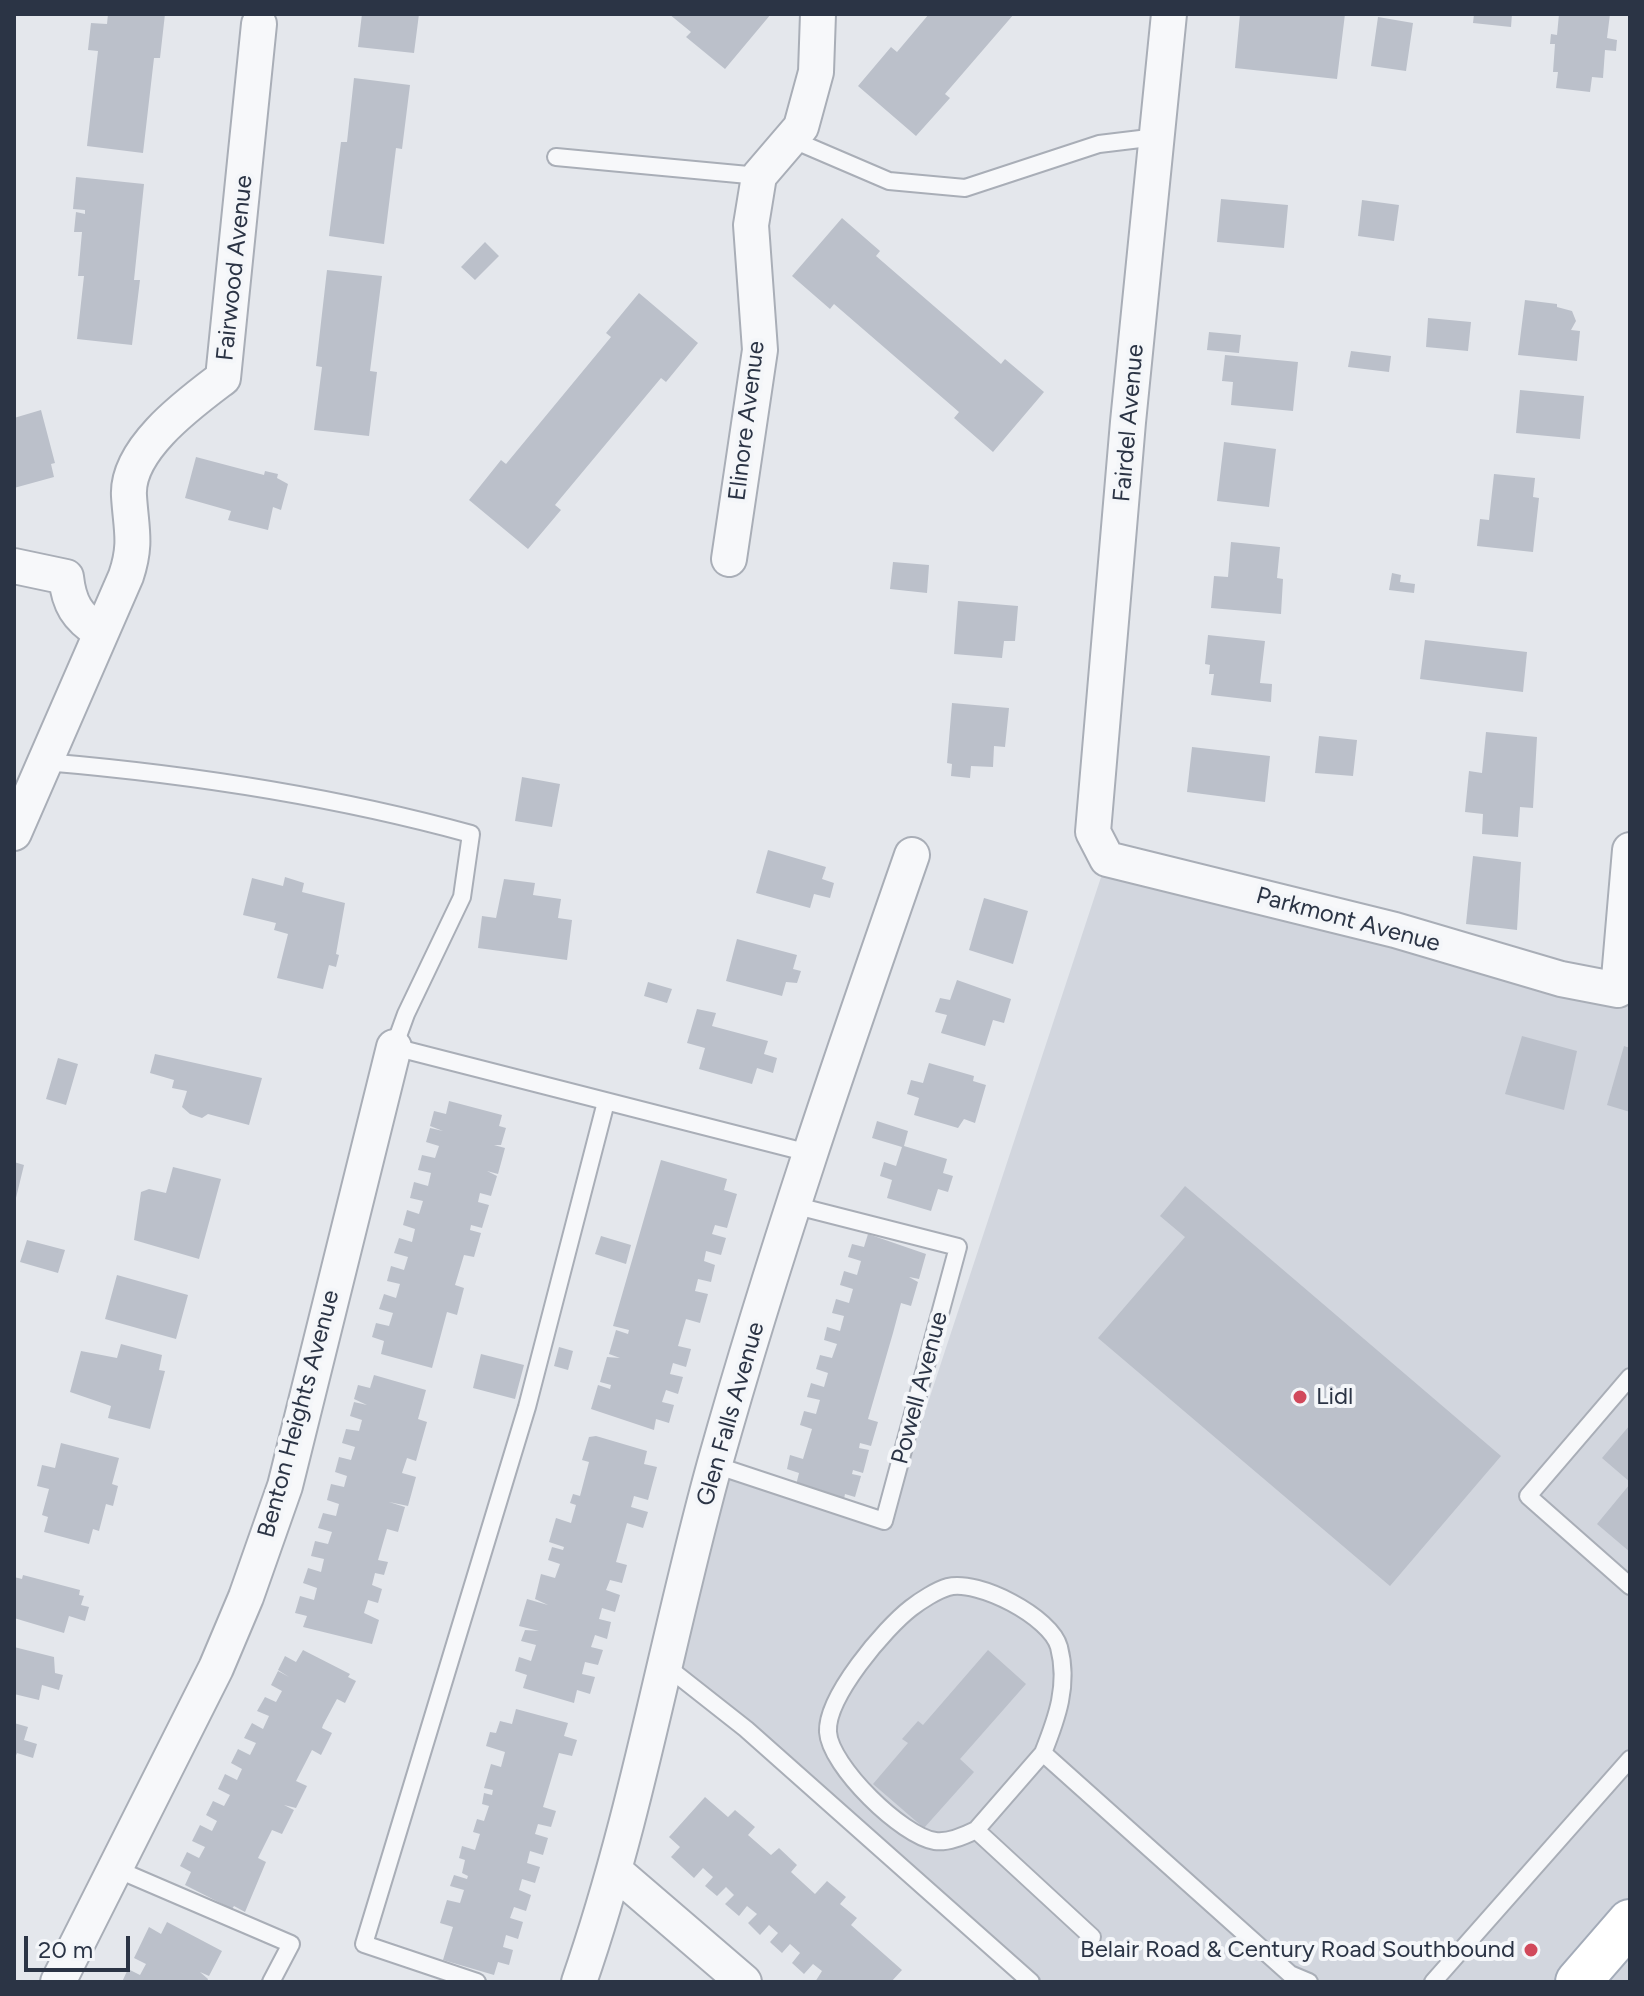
<!DOCTYPE html>
<style>
body{margin:0}
#map{position:relative;width:1644px;height:1996px;overflow:hidden;background:#e4e7ec;font-family:Figtree,sans-serif}
canvas{display:block}
.frame{position:absolute;inset:0;border:16px solid #2b3445;pointer-events:none}
.scale{position:absolute;left:24px;top:1936px;width:106px;height:36px;box-sizing:border-box;border:4px solid #2b3445;border-top:0;padding-left:10px;font-size:24px;line-height:28px;white-space:nowrap;color:#2b3445;-webkit-text-stroke:6px #f4f6f9;paint-order:stroke}
</style>
<div id="map">
<canvas width="1644" height="1996"></canvas>
<div class="frame"></div>
<div class="scale">20 m</div>
</div>
<script>
const c = document.querySelector('canvas').getContext('2d');
c.lineJoin = 'round';
function fill(path, color) { c.fillStyle = color; c.fill(path, 'evenodd'); }
function trace(path, color, width, dash) { c.strokeStyle = color; c.lineWidth = width; c.lineCap = dash ? 'butt' : 'round'; c.setLineDash(dash || []); c.stroke(path); }
function drawText(font, color, halo, rows, align = 'center') {
  c.font = font + ' Figtree,sans-serif'; c.lineWidth = 8; c.setLineDash([]); c.textBaseline = 'middle'; c.strokeStyle = halo; c.fillStyle = color; for (const [text, x, y, turn = 0] of rows) {
    c.save(); c.translate(x, y); c.rotate((+turn || 0) * Math.PI / 180); c.textAlign = isNaN(turn) ? turn : align; if (halo) c.strokeText(text, 0, 0); c.fillText(text, 0, 0); c.restore();
  }
}
fill(new Path2D(`
 M1107,859l523,125v998h-603l-360,-315 54,-193 167,50z`), '#d2d6de');
fill(new Path2D(`
 M108,14h57l-5,44h-6l-11,95 -56,-7 11,-95 -10,-1 3,-27 16,1z
 M362,14h57l-5,39 -56,-6z
 M669,14h102l-46,55 -39,-32 5,-5z
 M929,14h85l-69,80 5,4 -34,38 -58,-50 33,-39 6,5z
 M1240,14h105l-8,65 -102,-11z
 M1474,14h38l-1,13 -38,-4z
 M1559,14h51l-3,24 10,2 -1,11 -11,-1 -2,28 -11,-1 -2,15 -34,-4 2,-16h-5l2,-28h-5l1,-10 6,1z
 M1378,17l35,6 -7,48 -35,-5z
 M354,78l56,7 -8,64 -6,-1 -12,96 -55,-8 12,-94h6z
 M76,177l68,7 -10,96h6l-8,65 -55,-6 7,-63h-6l4,-44h-8l2,-20 9,2v-4l-12,-1z
 M1221,199l67,6 -4,43 -67,-6z
 M1362,200l37,5 -5,36 -36,-5z
 M842,218l38,33 -4,5 125,108 4,-5 39,33 -51,60 -39,-34 5,-6 -125,-108 -4,5 -38,-33z
 M485,242l14,14 -24,24 -14,-13z
 M327,270l55,6 -12,95 7,1 -8,64 -55,-6 8,-63 -6,-1z
 M639,293l59,50 -32,39 -5,-4 -106,127 6,5 -33,39 -59,-49 32,-40 5,4 105,-127 -5,-4z
 M1525,300l32,4v3l15,4 4,10 -5,9 9,1 -3,30 -59,-6z
 M1428,318l43,4 -3,29 -42,-4z
 M1209,332l32,3 -2,18 -32,-3z
 M1351,351l40,5 -2,16 -41,-5z
 M1225,355l73,7 -5,49 -62,-6 2,-23 -11,-1z
 M1520,390l64,6 -4,43 -64,-6z
 M41,410l14,53 -4,1 3,13 -40,11v-70z
 M1224,442l52,7 -7,58 -52,-6z
 M196,457l68,18 1,-4 13,3 -1,4 11,6 -7,26 -8,-3 -5,23 -40,-10 3,-9 -46,-13z
 M1494,474l41,4 -2,19 6,1 -6,54 -56,-6 3,-27 9,1z
 M1231,542l49,5 -3,31 6,1 -2,35 -70,-6 3,-32 14,1z
 M893,562l36,3 -2,28 -37,-4z
 M1392,573l9,2 -1,7 15,2 -1,9 -25,-3z
 M958,601l60,5 -3,35h-11l-2,17 -48,-4z
 M1208,635l57,6 -5,42 12,1 -1,18 -60,-7 3,-21h-5l1,-9 -5,-1z
 M1425,640l102,12 -4,40 -103,-13z
 M952,703l57,5 -4,39 -11,-1 -1,21 -22,-1 -1,12 -19,-2 1,-12 -5,-1z
 M1486,732l51,5 -4,71 -13,-1 -2,30 -36,-3 1,-20 -18,-2 4,-41 13,2z
 M1319,736l38,4 -4,36 -38,-3z
 M1192,747l78,9 -5,46 -78,-10z
 M522,777l38,7 -8,43 -37,-6z
 M768,850l58,17 -4,12 12,4 -4,15 -16,-4 -4,14 -54,-15z
 M1473,856l48,6 -4,68 -51,-6z
 M285,877l19,6 -2,9 43,11 -9,51 3,1 -3,12 -7,-2 -6,24 -46,-11 11,-44 -14,-4 2,-7 -33,-8 9,-37 31,8z
 M504,879l31,4 -2,12 28,4 -3,19 14,2 -5,40 -89,-12 4,-32 14,2z
 M984,898l44,13 -15,53 -44,-14z
 M737,939l60,16 -4,14 8,2 -4,12 -11,-1 -4,14 -56,-15z
 M957,980l54,19 -7,24 -11,-3 -8,26 -44,-13 6,-18 -12,-3 5,-14 10,2z
 M648,982l24,7 -5,14 -23,-7z
 M697,1009l19,4 -4,13 56,15 -4,13 13,4 -4,15 -16,-5 -5,16 -53,-15 6,-21 -18,-5z
 M1522,1036l55,15 -13,59 -59,-16z
 M1624,1046l6,2v64l-23,-7z
 M155,1054l107,24 -13,47 -41,-11 -6,4 -12,-4 -8,-7 5,-16 -15,-3 2,-8 -24,-7z
 M58,1058l20,6 -12,41 -20,-6z
 M929,1063l45,13 -1,5 13,4 -11,38 -11,-4 -6,9 -44,-13 5,-17 -12,-4 4,-14 12,3z
 M449,1101l53,14 -3,11 7,2 -5,17h-7l11,3 -7,26 -11,-3 10,5 -6,20 -11,-3 -2,9 11,3 -7,23 -11,-3 -1,5 11,3 -7,24 -10,-2 -9,30 9,3 -7,27 -10,-3 -15,56 -51,-14 3,-13 -12,-4 4,-14 13,3 4,-13 -14,-4 5,-15 12,4 4,-14 -13,-3 4,-15 13,4 4,-13 -14,-4 5,-15 13,4 3,-13 -12,-4 4,-15 12,4 4,-13 -13,-3 4,-16 14,4 3,-13 -13,-3 4,-15 13,3 4,-12 -13,-4 4,-14 13,3 -13,-5 4,-15 12,3z
 M877,1121l31,10 -4,15 43,13 -4,14 10,3 -5,16 -10,-3 -7,22 -44,-13 5,-18 -12,-4 4,-14 12,4 6,-19 -30,-9z
 M661,1160l66,19 -3,11 13,4 -10,34 -12,-3 -3,9 14,4 -5,17 -15,-4 -2,10 11,4 -4,17 -13,-3 -3,12 13,3 -8,29 -14,-4 -8,27 13,3 -5,18 -13,-4 -3,11 13,3 -5,17 -12,-4 -4,12 12,3 -5,18 -13,-4 -2,11 -63,-21 7,-24 12,4 1,-4 -11,-3 7,-25 13,1 -11,-4 7,-24 12,4 1,-4 -16,-4z
 M14,1162l10,3 -9,37h-1z
 M173,1167l48,12 -22,80 -65,-19 7,-48 8,-3 17,4z
 M1185,1186l316,270 -111,130 -292,-248 87,-101 -25,-21z
 M868,1234l58,20 -7,25 -10,-2 9,5 -7,24 -10,-3 -8,30 -25,86 10,3 -7,24 -11,-3 -1,5 10,2 -6,23 -10,-3 -1,4 9,2 -6,21 -10,-3 -1,5 -48,-14 3,-12 -12,-4 3,-14 13,4 9,-30 -12,-4 4,-14 12,3 4,-14 -13,-3 4,-14 13,4 4,-14 -12,-4 4,-14 12,3 5,-14 -13,-4 3,-13 13,4 4,-15 -12,-3 4,-14 13,4 4,-14 -13,-4 4,-14 13,4 4,-14 -13,-4 4,-13 12,3z
 M601,1236l30,9 -5,19 -31,-10z
 M27,1240l38,10 -7,23 -38,-11z
 M117,1275l71,20 -12,44 -71,-20z
 M121,1344l41,11 -3,15 6,1 -15,58 -42,-11 3,-12 -41,-14 11,-41 36,7z
 M559,1347l14,4 -5,19 -14,-4z
 M481,1354l43,11 -9,34 -42,-11z
 M374,1375l52,15 -8,29 9,3 -11,39 -9,-3 -5,15 14,4 -8,29 -19,-4 16,5 -7,25 -11,-3 -9,31 10,2 -4,13 -9,-2 -3,12 10,4 -4,14 -10,-3 -4,13 15,7 -7,24 -69,-17 4,-11 -12,-3 5,-17 14,4 3,-12 -14,-5 5,-15 13,4 3,-13 -13,-3 4,-15 13,3 4,-12 -14,-4 5,-15 13,3 3,-12 -12,-4 4,-16 13,3 3,-11 -12,-4 4,-15 12,3 4,-13 -13,-4 4,-14 13,2 3,-11 -12,-4 4,-14 13,3 -13,-6 4,-14 12,3z
 M1630,1425v57l-28,-24z
 M596,1436l51,15 -3,13 13,3 -9,33 -14,-4 -3,11 17,5 -5,16 -16,-5 -11,39 11,3 -5,18 -12,-3 -4,10 14,5 -5,17 -13,-4 -3,11 12,3 -4,17 -12,-4 -4,12 12,3 -5,15 -13,-3 -3,12 13,3 -5,17 -13,-4 -3,13 -51,-15 4,-13 -12,-4 4,-14 12,4 5,-16 -15,-4 4,-11 14,1 -20,-5 8,-27 21,6 -13,-6 6,-25 14,4 5,-14 -12,-4 4,-13 11,3 1,-3 -15,-5 7,-24 15,5 5,-18 -6,-2 3,-9 7,2 9,-34 -7,-2 7,-23z
 M61,1443l58,15 -7,26 6,2 -5,20 -7,-2 -7,27 -6,-2 -4,15 -45,-12 4,-15 -6,-2 7,-26 -12,-3 5,-21 13,3z
 M1630,1484v68l-33,-28z
 M23,1575l57,15 -1,5 5,1 -3,9 8,2 -4,14 -16,-5 -5,17 -50,-15v-41l8,2z
 M14,1647l40,10 1,16 8,2 -4,15 -17,-5 -3,15 -25,-6z
 M303,1650l47,24 -2,3 8,4 -11,22 -8,-4 -14,26 -1,3 10,5 -11,22 -9,-5 -16,31 11,5 -11,22 -12,-3 10,5 -12,24 -10,-4 -14,28 8,4 -21,50 -11,-6 -2,3 -47,-24 6,-13 -11,-6 7,-14 12,6 6,-11 -13,-6 8,-16 12,6 5,-10 -11,-6 7,-14 11,5 6,-11 -12,-6 7,-15 12,6 5,-11 -11,-6 7,-14 12,6 6,-12 -12,-5 8,-15 11,6 6,-13 -12,-5 8,-14 11,5 6,-11 -11,-6 7,-14 11,6 -11,-7 7,-14 11,6z
 M988,1650l38,34 -66,75 14,13 -50,56 -51,-44 35,-41 -6,-4 16,-18 5,4z
 M516,1709l52,14 -4,13 13,4 -5,16 -13,-3 -16,54 13,4 -5,16 -13,-3 -3,10 13,4 -5,17 -13,-4 -3,12 13,4 -5,16 -13,-4 -3,11 12,5 -5,16 -12,-4 -4,11 13,4 -5,17 -12,-4 -3,12 10,3 -4,15 -11,-3 -4,13 -51,-15 10,-33 -13,-4 7,-23 13,3 4,-13 -14,-4 4,-11 13,4 1,-3 -6,-3 3,-13 -6,-2 3,-12 13,4 5,-16 -7,-2 4,-13 7,2 5,-15 -7,-2 2,-11 8,2 1,-5 -9,-2 7,-24 10,3 4,-15 -19,-6 4,-14 6,1 4,-12 12,3z
 M14,1723l14,4 -4,13 13,4 -4,14 -16,-5 -3,7z
 M705,1797l23,20 7,-7 20,17 -7,8 23,20 8,-7 18,17 -6,7 24,22 12,-13 19,16 -6,7 17,14 -6,7 51,45 -11,12h-76l7,-11 -9,-7 -9,10 -12,-11 8,-10 -10,-9 -8,9 -10,-9 -2,-2 8,-9 -9,-8 -9,10 -12,-12 9,-9 -10,-8 -8,10 -14,-12 9,-9 -8,-8 -9,9 -12,-10 8,-9 -10,-9 -9,10 -23,-21 9,-10 -11,-10z
 M167,1922l55,29 -13,25 -9,-4 8,7 -1,3h-85l6,-13 12,6 6,-11 -12,-6 15,-31 12,7z`), '#bbc0ca');
const lane = new Path2D(`
 M791,139l98,42 76,7 134,-44 58,-7
 M556,157l203,19
 M45,762c142,12 288,34 426,72l-9,63 -56,117 -12,33 415,106
 M1630,1377l-102,119 102,90
 M715,1465l169,56 74,-274 -165,-42
 M666,1666l80,63 285,253
 M976,1830c-12,6 -28,13 -41,11 -33,-5 -105,-75 -107,-109 -2,-35 57,-104 83,-124 9,-7 26,-18 37,-21 30,-8 103,30 111,60 10,38 -2,71 -16,106
 M114,1868l177,76 -20,38
 M1092,1937l-116,-107 67,-77 247,221 19,8
 M477,1982l-113,-38 163,-537 79,-305
 M1433,1982l197,-223`);
const street = new Path2D(`
 M1169,14l-41,408 -35,410 14,27 288,71 166,49 57,11 12,-140
 M729,559l31,-209 -9,-125 8,-49 42,-49 15,-55 2,-58
 M14,566l52,11c3,27 11,40 34,55
 M14,833l112,-257c11,-33 5,-47 3,-80 -3,-47 61,-93 94,-118l36,-354
 M616,1872l128,110
 M58,1982l158,-314 30,-71 39,-111 109,-439
 M579,1982c59,-170 88,-346 136,-519 58,-206 127,-407 197,-608`);
const primary = new Path2D(`
 M1578,1982l52,-60`);
trace(lane, '#a9aeb7', 20);
trace(street, '#a9aeb7', 38);
trace(primary, '#a3abb8', 48);
trace(lane, '#f7f8fa', 16);
trace(street, '#f7f8fa', 34);
trace(primary, '#fff', 44);
for (const [x, y, r, color] of [
 [1300,1397,8,"#d1495b"],
 [1531,1950,8,"#d1495b"]
]) { const dot = new Path2D(); dot.arc(x, y, r, 0, 2 * Math.PI); c.fillStyle = color; c.fill(dot); trace(dot, '#f4f6f9', 3); }
drawText('24px', '#2b3445', '#f4f6f9', [
 ["Fairwood Avenue",235,268,-84],
 ["Elinore Avenue",747,421,-83],
 ["Fairdel Avenue",1129,423,-85],
 ["Parkmont Avenue",1348,920,15],
 ["Powell Avenue",920,1388,-75],
 ["Benton Heights Avenue",299,1414,-75],
 ["Glen Falls Avenue",731,1414,-74]
]);
drawText('24px', '#2b3445', '#f4f6f9', [
 ["Lidl",1316,1397],
 ["Belair Road & Century Road Southbound",1515,1950,"right"]
], 'left');
</script>
